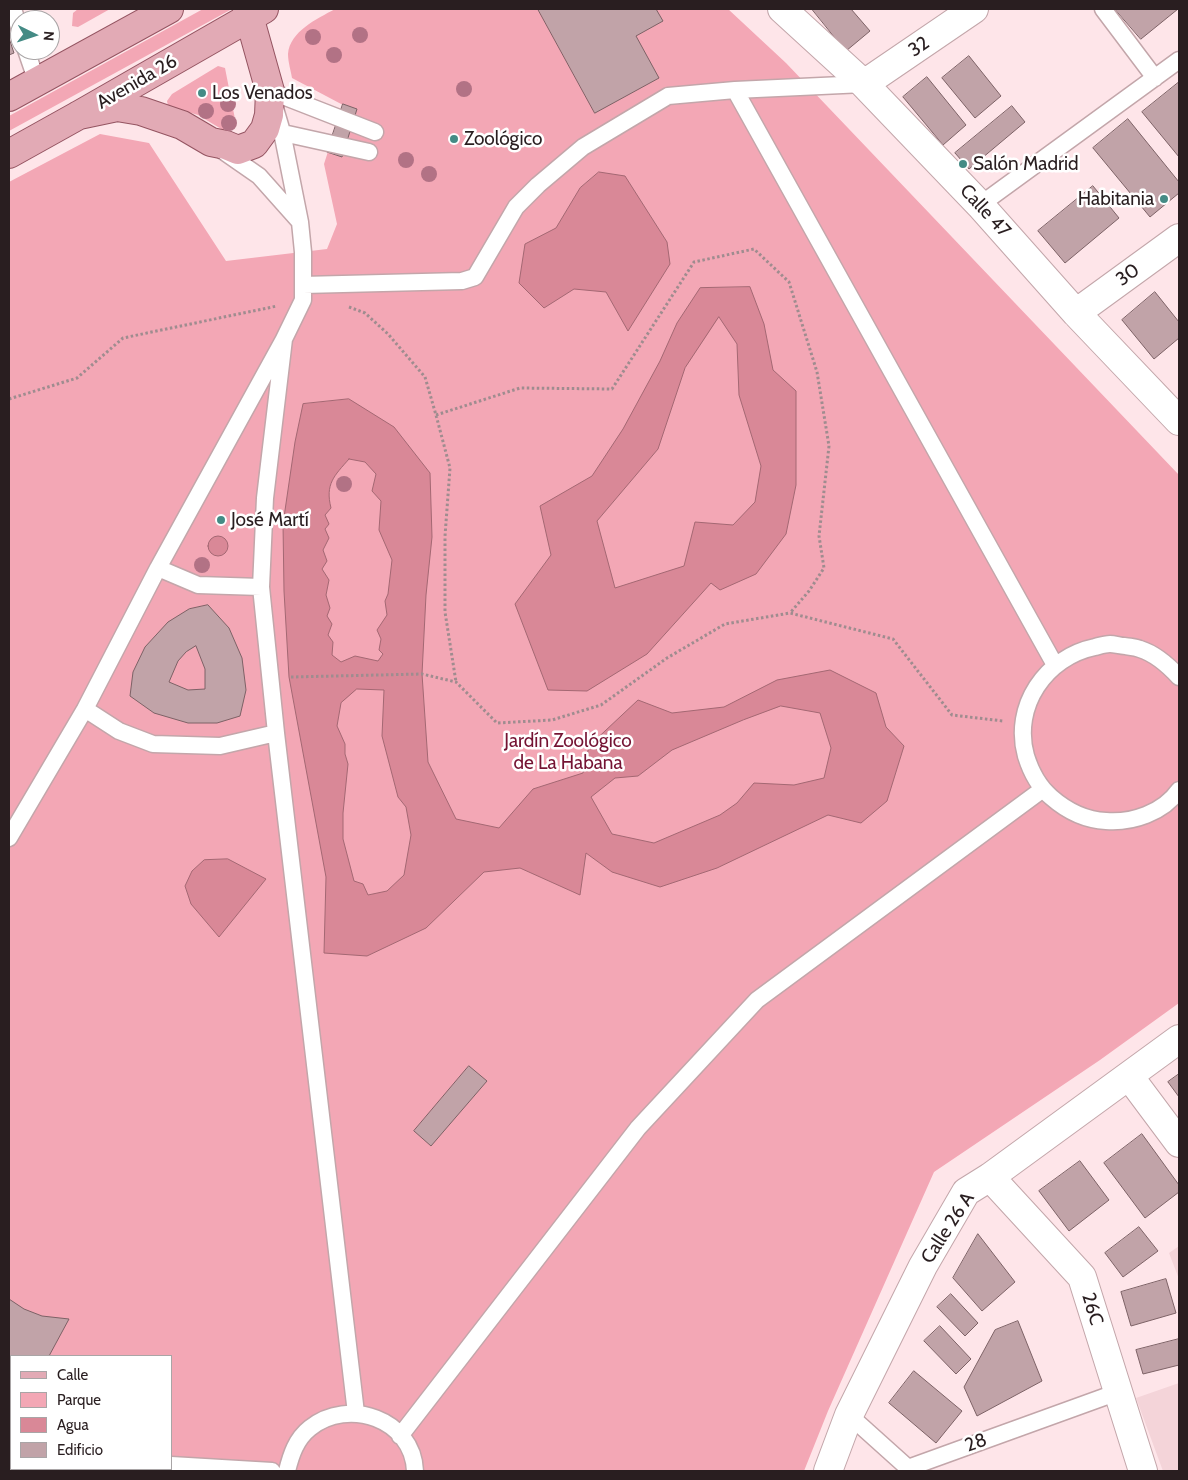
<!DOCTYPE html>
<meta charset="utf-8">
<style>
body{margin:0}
#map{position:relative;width:1188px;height:1480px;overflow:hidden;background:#fee5e9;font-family:Cabin,sans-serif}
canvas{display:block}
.frame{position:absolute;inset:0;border:10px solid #291e20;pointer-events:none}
.legend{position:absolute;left:10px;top:1355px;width:162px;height:115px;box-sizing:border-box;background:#fff;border:1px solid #a9a5a6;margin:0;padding:6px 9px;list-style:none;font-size:15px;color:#291e20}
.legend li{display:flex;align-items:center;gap:10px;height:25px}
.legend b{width:25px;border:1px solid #a9a5a6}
.north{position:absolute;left:10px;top:10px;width:50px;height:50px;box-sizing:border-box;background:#fff;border:1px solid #a9a5a6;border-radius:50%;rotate:94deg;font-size:14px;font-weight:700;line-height:20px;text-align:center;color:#291e20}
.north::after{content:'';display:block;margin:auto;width:18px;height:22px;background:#448b85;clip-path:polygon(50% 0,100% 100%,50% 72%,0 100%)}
</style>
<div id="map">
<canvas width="1188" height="1480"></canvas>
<div class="frame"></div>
<ul class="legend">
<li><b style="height:6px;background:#e2aab5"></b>Calle</li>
<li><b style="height:14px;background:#f3a7b5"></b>Parque</li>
<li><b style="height:14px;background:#d98897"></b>Agua</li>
<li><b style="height:14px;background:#c1a3a8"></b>Edificio</li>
</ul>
<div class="north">N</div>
</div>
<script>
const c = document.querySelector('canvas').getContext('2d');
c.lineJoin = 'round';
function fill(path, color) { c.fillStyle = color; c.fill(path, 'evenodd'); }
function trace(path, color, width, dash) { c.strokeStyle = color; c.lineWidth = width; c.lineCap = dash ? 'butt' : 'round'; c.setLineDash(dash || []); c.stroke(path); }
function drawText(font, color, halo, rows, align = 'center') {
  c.font = font + ' Cabin,sans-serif'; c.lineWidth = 5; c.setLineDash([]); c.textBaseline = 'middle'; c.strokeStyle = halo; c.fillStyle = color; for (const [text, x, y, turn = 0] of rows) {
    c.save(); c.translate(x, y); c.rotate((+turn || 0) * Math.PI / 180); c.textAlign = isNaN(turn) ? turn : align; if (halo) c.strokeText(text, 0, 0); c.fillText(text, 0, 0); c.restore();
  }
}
fill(new Path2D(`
 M1179,1246v33l-10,-26z
 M1179,1383v88h-16l-27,-73z`), '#f4d4d9');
fill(new Path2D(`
 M78,9h32l-32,18 -6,-1 1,-13z
 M203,9h29l-223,122v-15z
 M335,9h393l58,54 393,412v528l-79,57 -166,112 -106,239 -24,60h-795v-1289l91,-48 49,9 77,118 101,-12 10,-25 -13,-60 19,-59 -51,-27c-1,-7 -4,-16 -4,-24 2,-23 29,-35 47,-45zM11,1356h160v113h-160z
 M218,66l7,2 10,51 -3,7 -9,4 -25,-15 -30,-9 -1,-5 5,-7z`), '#f3a7b5');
const water = new Path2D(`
 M599,172l26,4 42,66 3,22 -42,67 -22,-39 -32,-3 -30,19 -25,-25 6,-39 31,-16 24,-40z
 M750,287l14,37 9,46 23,21v94l-10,49 -30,40 -36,16 -9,-7 -64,71 -60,37 -39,-1 -33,-86 36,-49 -11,-49 52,-30 31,-47 37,-68 17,-38 23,-35zM719,317l18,27 2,51 22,71 -6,36 -22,23 -38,-3 -11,44 -69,22 -18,-67 61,-72 27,-81z
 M349,399l45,28 36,46 2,64 -6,58 -4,79 6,88 28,57 43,9 34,-39 50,-16 6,-27 49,-46 34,13 52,-6 53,-27 53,-10 46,23 10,34 18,19 -17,55 -26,22 -33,-8 -111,53 -57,19 -48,-15 -26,-19 -6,42 -60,-27 -36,4 -58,56 -59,28 -43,-3 2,-76 -37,-200 -5,-86 -1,-67 12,-82 8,-38zM349,459l16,3 11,12 -4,17 9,10 -2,29 13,30 -4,34 -3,7 2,14 -10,15 4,9 -2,11 4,4 -5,7 -23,-5 -14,6 -9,-7 1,-13 -5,-7 4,-11 -5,-8 3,-8 -4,-13 3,-15 -7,-11 5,-8 -4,-11 6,-12 -4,-9 4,-5 -4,-9 6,-7c-6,-24 3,-32 18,-49zM357,689l27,1 -2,46 16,61 8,10 5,28 -7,40 -17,16 -19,4 -5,-11 -9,-3 -11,-42v-26l5,-49 -3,-10v-10l-8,-18 4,-23zM781,706l39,7 11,35 -7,30 -30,7 -40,-2 -17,20 -17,12 -66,28 -42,-9 -21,-37 24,-19 23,-2 34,-26 71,-30z
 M208 546a10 10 0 1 1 20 0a10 10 0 1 1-20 0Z
 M228,859l38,20 -47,58 -28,-33 -6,-18 7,-15 12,-11z`);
fill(water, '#d98897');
trace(water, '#a46873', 1);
const building = new Path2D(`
 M538,9h118l7,12 -27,15 23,42 -64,35z
 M812,9h39l19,22 -24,20z
 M1115,9h63l-37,30z
 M9,38l5,15 -5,2z
 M969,56l32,40 -26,22 -33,-40z
 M927,77l39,48 -23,20 -40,-48z
 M1178,83l1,2v72l-37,-45z
 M343,104l14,5 -15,48 -15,-5z
 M1012,106l13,16 -56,47 -14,-16z
 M1128,119l51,63v11l-29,24 -57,-69z
 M1093,186l26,32 -54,45 -27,-32z
 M1155,292l24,30v16l-25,21 -32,-39z
 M208,605l21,23 13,30 4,32 -6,26 -23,7h-29l-34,-10 -24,-17 3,-24 12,-25 23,-25 21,-13zM196,646l9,23v20l-17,1 -19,-8 9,-21 8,-9z
 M469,1066l18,15 -56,65 -17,-15z
 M1179,1074v23l-11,-15z
 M1142,1134l37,51v7l-34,26 -41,-55z
 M1080,1161l29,39 -40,31 -30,-40z
 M1139,1227l19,24 -35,26 -18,-24z
 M978,1234l37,48 -33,29 -29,-33z
 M1166,1279l10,34 -45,13 -10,-34z
 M951,1294l27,29 -13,13 -28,-29z
 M9,1299l15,10 18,7 27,3 -20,37h-38v39l-2,1z
 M1018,1321l24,60 -65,35 -13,-29 31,-57z
 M940,1326l31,33 -15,15 -32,-33z
 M1179,1339v26l-36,9 -7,-24z
 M914,1371l48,40 -26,32 -47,-40z`);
fill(building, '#c1a3a8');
trace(building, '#7d6266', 1);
const lane = new Path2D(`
 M13,9l7,21
 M1103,9l52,69
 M26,50l11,32
 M735,90l129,-6
 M270,91l105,41
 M274,105l8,27 18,90 3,30v48l-19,39
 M274,131l95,21
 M223,151l36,25 41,46
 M980,205l199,-145
 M303,285l159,-4 13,-4 41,-70 22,-22 45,-38 85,-51 67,-6 320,575
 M158,568l40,17 63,2
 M1179,677c-11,-12 -23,-23 -39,-28 -5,-2 -10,-2 -15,-3 -5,0 -10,-2 -15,-2 -5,0 -11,2 -15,3 -49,10 -83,59 -69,109 5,16 12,30 25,41 16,14 33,23 55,24 26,2 57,-8 73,-31
 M85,709l34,22 34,13 67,2 56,-13
 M9,838l76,-129 73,-141 126,-229 -19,159 -4,89 15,146 80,680
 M849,1415l59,53 210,-76
 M400,1436l238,-308 119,-128 286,-211
 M9,1455h2
 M171,1465l101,6
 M287,1471c4,-16 9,-32 23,-43 38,-31 103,-9 105,43`);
const street = new Path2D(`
 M782,9l82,75 116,121 96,108 103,108
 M864,84l110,-75
 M1076,313l103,-75
 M1129,1076l50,67
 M990,1177l92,100 61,194
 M828,1471l21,-56 74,-149 43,-74 24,-15 189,-138`);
const primary = new Path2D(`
 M9,97l160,-88
 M79,115l38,-8 24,4 41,14 29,17 15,3 12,5 16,-6 11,-15 4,-14 1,-24 -23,-82
 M9,154l70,-39 185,-106`);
trace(lane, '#c3a6aa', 19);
trace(street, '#c3a6aa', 30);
trace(primary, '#945461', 30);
trace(new Path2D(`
 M349,307l16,6 23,21 37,43 11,38 14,53 -5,68v76l11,70
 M9,399l68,-21 46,-40 154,-32
 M436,415l84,-27 92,1 82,-127 60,-13 35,33 28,90 12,74 -10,90 5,32 -15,23 -19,22
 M291,677l131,-3 34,8 41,41 55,-3 49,-15 66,-47 58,-34 65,-11 103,26 59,76 51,6`), '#9f8c8f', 3, [2.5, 2.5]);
trace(lane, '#fff', 16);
trace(street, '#fff', 28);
trace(primary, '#e2aab5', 28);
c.fillStyle = '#b27285';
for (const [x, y] of [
 [360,35],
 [313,37],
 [334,55],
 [464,89],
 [228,104],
 [206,111],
 [229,123],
 [406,160],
 [429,174],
 [344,484],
 [202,565]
]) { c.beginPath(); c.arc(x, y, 8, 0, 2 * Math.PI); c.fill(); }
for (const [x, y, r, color] of [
 [202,93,5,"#448b85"],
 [454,139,5,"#448b85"],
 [963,164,5,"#448b85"],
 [1164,199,5,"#448b85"],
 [221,520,5,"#448b85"]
]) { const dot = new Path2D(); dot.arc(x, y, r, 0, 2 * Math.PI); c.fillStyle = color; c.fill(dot); trace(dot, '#fff', 2); }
drawText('19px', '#291e20', '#fff', [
 ["32",919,47,-34],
 ["Avenida 26",137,82,-30],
 ["Calle 47",985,211,47],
 ["30",1128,275,-36],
 ["Calle 26 A",948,1228,-57],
 ["26C",1092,1309,73],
 ["28",976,1443,-20]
]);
drawText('19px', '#291e20', '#fff', [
 ["Los Venados",212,93],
 ["Zoológico",464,139],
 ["Salón Madrid",973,164],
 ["Habitania",1154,199,"right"],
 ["José Martí",231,520]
], 'left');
drawText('19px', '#741333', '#fff', [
 ["Jardín Zoológico",568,741],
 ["de La Habana",568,763]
]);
</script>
